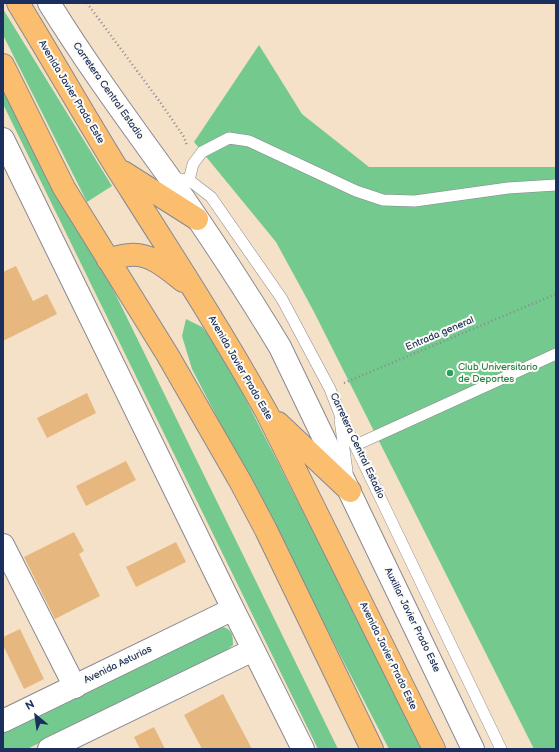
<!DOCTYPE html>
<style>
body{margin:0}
#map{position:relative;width:559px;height:752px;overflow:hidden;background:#f5e1c7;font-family:"Balsamiq Sans",sans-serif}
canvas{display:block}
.frame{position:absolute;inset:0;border:4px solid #1b2f5e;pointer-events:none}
.north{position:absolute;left:16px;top:696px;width:40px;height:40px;-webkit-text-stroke:3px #fdfcf7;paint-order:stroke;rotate:331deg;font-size:11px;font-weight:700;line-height:16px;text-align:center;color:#1b2f5e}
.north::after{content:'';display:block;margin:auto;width:14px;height:18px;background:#1b2f5e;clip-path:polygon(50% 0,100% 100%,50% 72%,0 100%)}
</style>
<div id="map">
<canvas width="559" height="752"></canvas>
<div class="frame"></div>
<div class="north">N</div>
</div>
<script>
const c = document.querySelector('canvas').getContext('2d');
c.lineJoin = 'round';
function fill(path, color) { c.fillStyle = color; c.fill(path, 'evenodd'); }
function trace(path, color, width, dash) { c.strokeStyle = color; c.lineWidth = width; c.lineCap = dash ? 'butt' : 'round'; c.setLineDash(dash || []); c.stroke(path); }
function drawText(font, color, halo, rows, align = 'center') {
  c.font = font + ' "Balsamiq Sans",sans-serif'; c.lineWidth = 4; c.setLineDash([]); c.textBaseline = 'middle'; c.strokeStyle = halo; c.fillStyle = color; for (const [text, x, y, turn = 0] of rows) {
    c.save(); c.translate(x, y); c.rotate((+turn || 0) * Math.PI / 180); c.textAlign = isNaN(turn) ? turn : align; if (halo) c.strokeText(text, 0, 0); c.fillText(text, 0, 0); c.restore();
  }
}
fill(new Path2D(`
 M3,9l109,177 -25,16 -84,-167z
 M259,45l43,69 67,53h187v582h-22l-221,-439 -37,-68 -82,-100z
 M3,74l40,72 295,603h-20l-315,-645z
 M186,319l16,8 18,22 204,400h-35l-197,-380 -10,-33z
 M218,626c13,2 15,6 15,19l-11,9 -195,95h-24v-18z`), '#74ca8e');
fill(new Path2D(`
 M16,266l17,35 14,-7 10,20 -54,27v-69z
 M87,393l9,20 -49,25 -10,-20z
 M126,461l10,19 -50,26 -10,-20z
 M74,532l10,19 -5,3 21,42 -45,23 -31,-62z
 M176,542l10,20 -50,25 -10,-20z
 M20,629l24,50 -20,10 -21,-44v-8z
 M223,694l29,55h-50l-18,-34z
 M154,727l11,22h-25l-6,-12z`), '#e6b87f');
const service = new Path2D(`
 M171,178l18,2 22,17 71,102 48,90 9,23 162,337
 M189,180l4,-16 9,-12 27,-14 20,3 107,50 27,9 32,1 93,-13 48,-3
 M340,420l7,51
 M356,445l200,-91`);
const minor = new Path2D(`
 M3,545l72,142`);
const tertiary = new Path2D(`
 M49,3c37,60 79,117 120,174 39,56 76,112 111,170l193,402
 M3,139l230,470 70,140
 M3,721l230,-112
 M49,749l204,-99`);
const primary = new Path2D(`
 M18,3c34,56 66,112 100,167 51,80 103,160 149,243l167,336
 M3,65l61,123 103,166 73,127 26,49 106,219
 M123,172l74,47
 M108,260c7,-2 15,-5 22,-5 21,-2 38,14 53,26
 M278,423l72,68`);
trace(service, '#888892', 12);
trace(minor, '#888892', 24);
trace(tertiary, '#888892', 24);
trace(primary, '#888892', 24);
trace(new Path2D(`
 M87,3l73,99 24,35 3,9
 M344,383l212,-89`), '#888892', 2.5, [1, 3]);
trace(service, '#fff', 11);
trace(minor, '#fff', 22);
trace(tertiary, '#fff', 22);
trace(primary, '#fabe6e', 22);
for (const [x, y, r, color] of [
 [450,373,4,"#2e9e5b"]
]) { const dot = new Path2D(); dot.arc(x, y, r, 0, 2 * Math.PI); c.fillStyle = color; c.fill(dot); trace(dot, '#fdfcf7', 1.5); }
drawText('10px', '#1b2f5e', '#fdfcf7', [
 ["Carretera Central Estadio",108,91,55],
 ["Avenida Javier Prado Este",71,92,59],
 ["Entrada general",440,334,-23],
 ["Avenida Javier Prado Este",240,368,60],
 ["Carretera Central Estadio",357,446,65],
 ["Auxiliar Javier Prado Este",412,620,64],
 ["Avenida Javier Prado Este",388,656,64],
 ["Avenida Asturias",118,665,-26]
]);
drawText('10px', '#27864d', '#fdfcf7', [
 ["Club Universitario",458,367],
 ["de Deportes",458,379]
], 'left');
</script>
